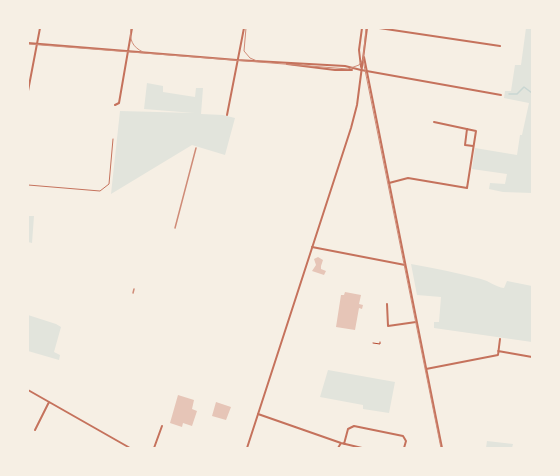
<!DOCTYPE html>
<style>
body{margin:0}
#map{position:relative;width:560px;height:476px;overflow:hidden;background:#f6efe4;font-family:"Titillium Web",sans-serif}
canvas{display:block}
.frame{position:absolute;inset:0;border:29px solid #f6efe4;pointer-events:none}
</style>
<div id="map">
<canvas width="560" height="476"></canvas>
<div class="frame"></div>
</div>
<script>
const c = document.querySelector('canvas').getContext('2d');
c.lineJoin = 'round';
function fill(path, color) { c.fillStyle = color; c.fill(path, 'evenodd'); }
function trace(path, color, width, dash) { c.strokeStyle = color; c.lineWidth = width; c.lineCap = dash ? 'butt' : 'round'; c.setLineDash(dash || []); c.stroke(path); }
fill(new Path2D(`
 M526,28h6v165l-29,-1 -14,-3 1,-6 15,1 2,-10 -35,-5 3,-21 42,7 3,-20h2l7,-32 -25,-5 1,-7h6l4,-26h6z
 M147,83l16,3v6l32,5 1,-9h7l-2,26 22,1 12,3 -10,37 -33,-10 -81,49 9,-83 74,2 -50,-4z
 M28,216h6l-2,27 -4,-1z
 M411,264c23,4 47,9 70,15 8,2 15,8 23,9l3,-7 25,5v56l-98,-14v-6h5l2,-25 -24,-2z
 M28,315l28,9 5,3 -7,25 6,3 -1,5 -31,-9z
 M328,370l67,12 -6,31 -26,-4v-4l-43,-8z
 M487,441l26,3 -1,4h-26z`), '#e2e4dc');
trace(new Path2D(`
 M509,94h8l7,-7 8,6`), '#c9d6d2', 1.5);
fill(new Path2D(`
 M318,257l5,3 -2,6v3l5,2 -2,4 -12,-4 4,-6 -2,-6z
 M345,292l16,3 -2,9 4,1 -1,4 -3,-1 -4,22 -19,-3 5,-32h3z
 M178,395l16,5 -2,9 5,2 -5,15 -9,-3 -1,4 -12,-4z
 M216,402l15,5 -5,13 -14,-4z`), '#e6c5b7');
trace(new Path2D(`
 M373,343l7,1v-2`), '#b5482f', 1);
trace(new Path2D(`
 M28,185l72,6 9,-7 4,-45`), '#c5725c', 1);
trace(new Path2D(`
 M379,28l121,18
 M361,70l140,25
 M28,91l12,-63
 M115,105l4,-2 13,-75
 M227,115l17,-87
 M467,129l-2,16 8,1
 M389,183l19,-5 59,10 9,-57 -42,-9
 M312,247l93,18
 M387,304l1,22 28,-4
 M498,351l34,6
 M426,369l72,-14 2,-16
 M28,390l102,58
 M258,414l83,29 21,5
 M35,430l14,-28
 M344,444l4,-15 6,-3 49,10 3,5 -2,7
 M154,448l8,-22
 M338,448l3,-5`), '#c5725c', 2);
trace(new Path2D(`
 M28,43l209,17 108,6 16,4
 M364,57l78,391
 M287,64l48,6h17
 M361,67l-2,-17 3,-22
 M247,448l104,-320 6,-23 10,-77`), '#c5725c', 2);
trace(new Path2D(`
 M131,28c-2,11 1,19 12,24
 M246,28l-2,23 6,7 7,3
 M366,28l-3,32 78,388
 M28,44l320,25 11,-4 5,-7`), '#cf8b77', 1);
trace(new Path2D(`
 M175,228l21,-80
 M133,293l1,-4`), '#cf8b77', 1.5);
</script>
